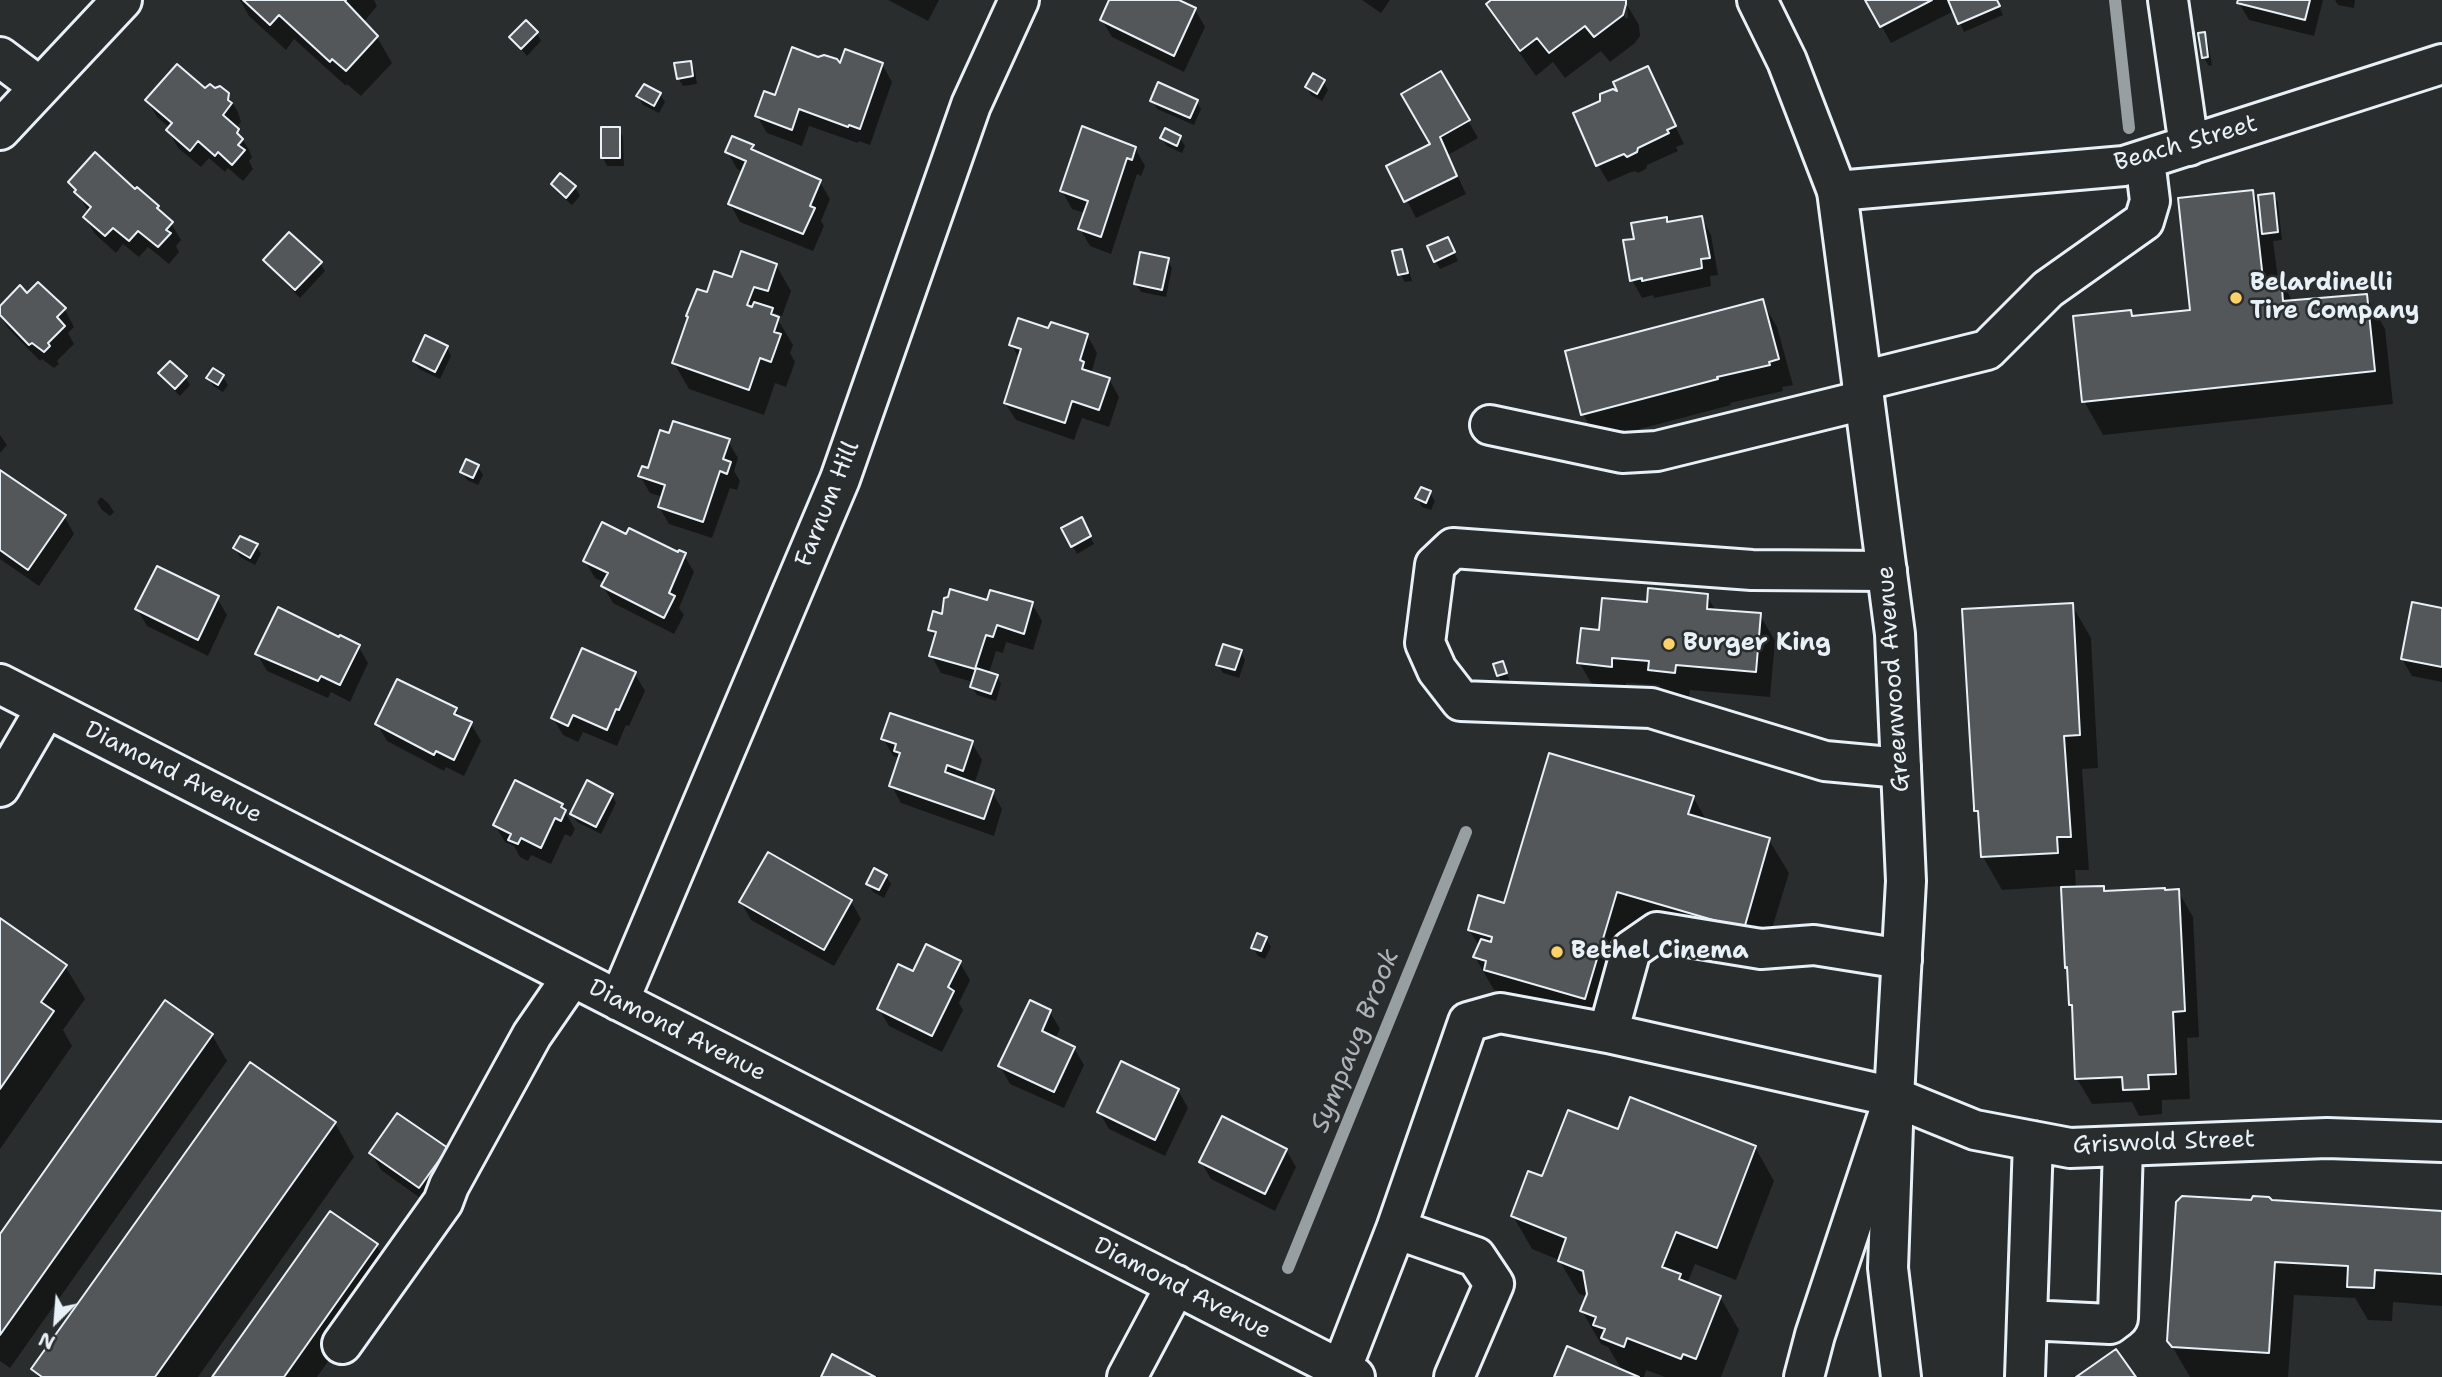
<!DOCTYPE html>
<style>
body{margin:0}
#map{position:relative;width:2442px;height:1377px;overflow:hidden;background:#2a2d2e;font-family:"Shantell Sans",sans-serif}
canvas{display:block}
.north{position:absolute;left:21px;top:1286px;width:70px;height:70px;-webkit-text-stroke:5px #2a2d2e;paint-order:stroke;rotate:205deg;font-size:19px;font-weight:700;line-height:28px;text-align:center;color:#e8f1f8}
.north::after{content:'';display:block;margin:auto;width:24px;height:32px;background:#e8f1f8;clip-path:polygon(50% 0,100% 100%,50% 72%,0 100%)}
</style>
<div id="map">
<canvas width="2442" height="1377"></canvas>
<div class="north">N</div>
</div>
<script>
const c = document.querySelector('canvas').getContext('2d');
c.lineJoin = 'round';
function fill(path, color) { c.fillStyle = color; c.fill(path, 'evenodd'); }
function trace(path, color, width, dash) { c.strokeStyle = color; c.lineWidth = width; c.lineCap = dash ? 'butt' : 'round'; c.setLineDash(dash || []); c.stroke(path); }
function drawText(font, color, halo, rows, align = 'center') {
  c.font = font + ' "Shantell Sans",sans-serif'; c.lineWidth = 5; c.setLineDash([]); c.textBaseline = 'middle'; c.strokeStyle = halo; c.fillStyle = color; for (const [text, x, y, turn = 0] of rows) {
    c.save(); c.translate(x, y); c.rotate((+turn || 0) * Math.PI / 180); c.textAlign = isNaN(turn) ? turn : align; if (halo) c.strokeText(text, 0, 0); c.fillText(text, 0, 0); c.restore();
  }
}
fill(new Path2D(`
 M240,0h134l3,6 -14,17 14,14 15,26 -31,33 -14,-12 -1,2 -52,-47 -8,11 -37,-34z
 M888,0h51l-11,21z
 M1111,0h63l21,9 10,18 -21,45 -72,-35 -10,-17z
 M1362,0h28l-9,13z
 M1495,0h128l2,18h3l-1,-13 12,20 1,11 -5,7 -25,19 -9,-11 -36,27 -12,-16 -17,14 -33,-46 -15,-26z
 M1867,0h129l7,15 -39,17 -10,-21 -63,32z
 M2240,0h83l-9,36 -65,-16 -10,-17z
 M2335,0h20l-1,8 -16,-3z
 M537,33l4,8 -14,15 -16,-19z
 M2204,34l4,8 4,23 -3,1 -5,-8z
 M690,63l5,8 2,13 -14,2 -5,-8z
 M882,64l10,18 -22,63 -11,-4 -1,2 -49,-17 -7,20 -35,-13 -10,-17 19,-19 64,-30z
 M1647,68l37,76 -8,3 2,4 -31,14 -1,4 -8,4 -3,-2 -6,2 -21,9 -10,-17 3,-63 19,-8z
 M1441,73l37,65 -30,17 18,39 -50,24 -27,-52 43,-21z
 M1323,81l5,9 -6,11 -11,-6 -4,-8z
 M205,91l22,3 11,18 3,10 -6,6 13,20 4,9 -3,4 4,8 -10,12 -15,-13 -3,4 -16,-14 -8,9 -23,-19 -10,-18 2,-2 -13,-11 -10,-17z
 M660,94l5,8 -6,11 -16,-8 -5,-9z
 M1152,100l44,1 5,8 -7,16 -37,-16z
 M619,129l4,8 1,29h-17l-4,-8z
 M1162,138h18l5,8 -3,7 -15,-7z
 M752,146l4,7 64,29 10,17 -9,22 3,5 -11,25 -73,-29 -10,-18 13,-32 -6,-3 -10,-18z
 M1135,148l10,18 -4,10 -4,-2 -26,80 -21,-8 -10,-17 5,-16 -13,-4 -10,-18z
 M561,175l14,12 5,9 -8,9 -14,-12 -5,-9z
 M70,183l101,40 10,17 -5,6 3,6 -10,12 -21,-17 -9,10 -16,-13 -7,9 -21,-19 -10,-17 4,-5z
 M2253,192l8,15 12,-12 5,8 4,37 -9,1 5,38h2l13,23 73,-6 19,33 8,75 -290,31 -19,-34 46,-89 4,6 58,-6z
 M1701,217l10,18 7,40 -8,1 1,10 -57,12 -1,-3 -11,3 -10,-18 4,-40 30,-21 3,4z
 M1452,247l6,14 -18,8 -5,-8z
 M1402,251l4,8 6,22 -7,1 -5,-8z
 M1167,259l5,9 -6,29 -25,-5 -5,-8z
 M265,260l55,3 5,8 -25,27 -30,-30z
 M776,265l15,26 -9,25 -8,-3 19,32 -3,8 5,9 -9,25 -11,-4 -11,32 -75,-26 -15,-26 34,-69 25,-15z
 M38,284l27,26 9,17 -6,6 6,11 -17,17 2,3 -5,4 -12,-9 -2,2 -32,-33 -8,-13v-6l27,-14z
 M1762,301l15,26 16,58 -11,2 1,4 -53,12 1,2 -133,35 -15,-26z
 M1049,330l38,5 10,18 -6,21 18,5 10,18 -10,30 -27,-9 -8,22 -58,-20 -11,-17 15,-43 -9,-16z
 M447,347l4,9 -11,23 -21,-10 -5,-8z
 M161,373l24,4 5,8 -10,11 -15,-15z
 M223,377l5,8 -5,7 -10,-6 -4,-8z
 M0,435l7,10 -7,8z
 M728,441l10,17 -4,13 6,10 -3,9 -7,-2 -18,50 -43,-14 -10,-17 4,-10 -13,-4 -10,-17z
 M478,467l5,8 -5,10 -11,-5 -5,-8z
 M0,473l64,43 10,18 -35,52 -39,-27z
 M1430,493l5,8 -4,9 -9,-3 -5,-9z
 M101,497l8,7 5,8 -4,4 -8,-6 -5,-8z
 M1081,519l13,25 -17,10 -14,-25z
 M627,536l57,19 10,17 -15,36 5,7 -10,19 -61,-31 -10,-17 2,-3 -10,-5 -10,-17z
 M256,546l5,8 -6,11 -15,-8 -5,-9z
 M1707,596l9,15 44,4 15,26 -5,56 -80,-7 -1,8 -24,-3 -6,-10 -33,-2v9l-32,-4 -15,-26 22,-30 47,-28z
 M217,598l10,17 -19,41 -61,-30 -10,-17z
 M988,602l44,2 10,17 -9,29 -27,-8 -3,11 -7,-2 -7,22 8,3 4,8 -5,17 -19,-6 -5,-8 1,-5 -32,-9 -10,-18 5,-15 -6,-10 14,-14z
 M2072,605l19,33 7,130 -16,1 7,101h-14l1,19 27,-2 3,6 72,-2 15,26 6,120 -12,1 3,61 -28,1v14l-23,2 -7,-14 -40,2 -15,-25 -4,-71 -2,-4 -9,-118 -60,4 -19,-33 -3,-38 -4,-8z
 M2442,610v72l-30,-6 -10,-17z
 M358,646l10,17 -18,39 -19,-10 -3,6 -61,-27 -10,-17z
 M1240,651l5,9 -6,18 -16,-5 -5,-8z
 M1502,663l8,18 -7,3 -5,-9z
 M635,674l10,17 -16,35 -3,-1 -9,21 -34,-14 -5,10 -15,-7 -10,-17z
 M455,709l6,10 10,5 10,17 -17,35 -18,-9 -2,4 -57,-30 -10,-17z
 M883,738l89,5 10,17 -8,25 18,7 10,17 -8,27 -93,-33 -10,-18 9,-27 -7,-2z
 M612,795l4,8 -15,31 -24,-12 -5,-8z
 M1693,797l14,24 62,19 20,33 -27,88 -127,-37 -31,108 -99,-29 -6,-12 -5,-1 -19,-33 5,-10 -11,-17 36,-25z
 M561,805l14,24 -4,8 -6,-3 -14,30 -20,-9 -3,6 -8,-4 -6,-11 -9,-4 -10,-17z
 M768,855l83,46 10,18 -27,47 -83,-46 -10,-18z
 M886,876l5,8 -7,14 -11,-6 -5,-8z
 M0,920l65,46 20,33 -22,31 9,16 -72,103z
 M1266,938l5,9 -6,12 -7,-3 -5,-8z
 M960,963l10,17 -11,23 4,7 -21,42 -53,-26 -10,-17z
 M1050,1012l10,17 -5,10 19,9 10,17 -20,43 -54,-24 -10,-18z
 M212,1035l15,26 -217,307 -10,-7v-124z
 M1178,1090l10,18 -23,48 -56,-27 -10,-17z
 M335,1123l19,34 -156,220h-160l-4,-8z
 M1619,1132l136,15 19,34 -38,99 -41,-16 -8,20 33,13 19,33 -18,47h-56l-19,-7 -2,7h-88l67,-5 -15,-25 -7,-3 -19,-33 6,-14 -9,-3 -20,-34 -27,-11 -19,-33 30,-38z
 M446,1150l10,17 -26,38 -49,-35 -10,-17z
 M1286,1150l10,17 -21,44 -64,-32 -10,-17z
 M2271,1201l171,11v94l-49,-4 -1,19 -24,-1 -13,-22 -61,-3 -6,82h-98l-21,-36z
 M330,1213l47,33 15,25 -75,106h-103z`), '#0007');
trace(new Path2D(`
 M2115,0l14,128
 M1288,1268l178,-436`), '#989fa3', 12);
const building = new Path2D(`
 M243,0h103l-1,1 33,35 -32,35 -14,-12 -2,3 -51,-47 -9,10z
 M1109,0h70l17,8 -22,48 -74,-36z
 M1491,0h135v4l-3,11 -29,22 -9,-11 -36,27 -12,-15 -17,13 -34,-47z
 M1865,0h67l-52,27z
 M1948,0h49l3,6 -42,18z
 M2238,0h72l-5,20 -68,-17z
 M526,20l12,12 -17,17 -12,-12z
 M2205,32l3,25 -6,1 -4,-25z
 M792,47l26,10 6,-2 13,4 3,4 5,-14 38,14 -23,66 -11,-4 -1,2 -49,-18 -7,21 -37,-14 9,-25 11,4z
 M691,61l2,15 -16,3 -3,-16z
 M177,64l28,24 5,-4 5,4 5,-2 9,7 -1,7 4,3 -9,12 16,14 -2,4 6,6 -5,6 7,5 -13,15 -14,-13 -3,4 -17,-15 -8,10 -24,-21 6,-7 -27,-23z
 M1648,66l28,60 -9,4 2,3 -31,15 -1,4 -10,5 -3,-3 -5,2 -23,10 -23,-53 27,-12v-7l13,-5 4,2 -4,-9z
 M1441,71l29,49 -30,17 17,39 -53,26 -18,-36 44,-22 -29,-50z
 M1313,73l12,7 -8,14 -12,-7z
 M1158,82l40,18 -8,18 -40,-17z
 M644,84l17,9 -7,13 -18,-10z
 M1082,126l54,21 -4,13 -5,-2 -26,79 -23,-8 10,-28 -28,-10z
 M601,127h19v31h-19z
 M1165,128l16,8 -4,10 -17,-8z
 M732,136l22,9 -3,4 70,31 -11,26 5,2 -12,26 -75,-30 18,-43 -21,-9z
 M95,152l40,37 2,-2 22,19 -2,2 16,14 -7,8 5,3 -13,14 -20,-16 -9,10 -16,-13 -8,8 -22,-19 8,-10 -17,-15 2,-2 -8,-8z
 M560,173l16,13 -10,12 -15,-14z
 M2253,190l10,89 18,-2 2,24 84,-7 8,77 -293,31 -9,-86 58,-6 1,6 58,-6 -12,-112z
 M2274,193l4,39 -16,2 -4,-39z
 M1702,216l8,42 -9,1 1,9 -60,13v-3l-12,3 -7,-41 11,-1 -3,-16 36,-6v5z
 M289,232l33,30 -27,28 -32,-30z
 M1448,237l7,15 -21,10 -7,-16z
 M1402,249l6,24 -10,2 -6,-24z
 M741,251l36,13 -9,27 -14,-4 -7,18 5,2 2,-5 19,6 -2,6 8,3 -5,15 7,2 -10,28 -11,-4 -11,32 -77,-27 16,-46 -2,-1 11,-27 10,3 7,-21 18,6z
 M1140,252l29,6 -7,32 -28,-6z
 M38,282l28,26 -9,9 8,9 -17,17 2,3 -6,6 -12,-9 -3,2 -29,-30v-9l20,-21 7,8z
 M1763,299l16,60 -10,3 1,3 -53,12 1,2 -137,36 -16,-64z
 M1018,318l30,10 3,-6 37,12 -8,26 4,2 -2,7 28,9 -11,32 -27,-9 -7,22 -61,-20 17,-54 -12,-4z
 M425,335l23,11 -13,26 -22,-11z
 M170,361l17,15 -12,13 -17,-16z
 M213,368l11,7 -6,10 -12,-7z
 M673,421l57,18 -7,20 8,3 -4,12 -7,-3 -17,51 -45,-15 7,-22 -27,-9 4,-10 6,2 12,-38 9,3z
 M466,459l13,6 -6,13 -13,-6z
 M0,470l66,45 -38,55 -28,-20z
 M1421,487l10,4 -5,12 -11,-5z
 M1082,517l9,19 -20,11 -10,-19z
 M602,522l24,12 3,-6 49,24 1,-2 7,3 -17,40 6,3 -11,22 -63,-32 7,-13 -25,-12z
 M240,536l18,8 -8,14 -17,-10z
 M157,566l62,30 -21,44 -63,-31z
 M1648,588l60,6 -1,15 54,4 -5,59 -80,-7 -1,8 -27,-3 1,-9 -37,-3v9l-35,-4 4,-35 18,2 3,-32 45,4z
 M950,589l37,11 3,-10 43,12 -9,32 -27,-9 -4,12 -7,-2 -11,34 -46,-13 7,-24 -8,-2 5,-19 9,3 2,-16 4,-1z
 M2412,602l30,6v59l-41,-8z
 M2073,603l7,132 -16,1 7,101h-14l1,16 -77,4 -3,-46h-4v-4l-12,-198z
 M278,607l61,30 1,-2 20,10 -20,40 -19,-9 -3,5 -63,-27z
 M1223,644l19,6 -7,20 -19,-5z
 M582,648l54,24 -17,38 -3,-1 -9,21 -34,-15 -5,11 -17,-8z
 M1503,661l4,12 -10,3 -4,-12z
 M976,668l22,7 -7,19 -21,-7z
 M397,679l60,29 -3,6 18,8 -18,38 -18,-9 -2,4 -59,-31z
 M890,713l83,28 -10,30 -16,-6 -2,7 49,18 -10,29 -95,-33 11,-33 -6,-2 2,-7 -15,-5z
 M1549,753l145,43 -6,18 82,24 -26,91 -127,-37 -32,107 -101,-29 2,-9 -13,-4 8,-18 10,3 1,-5 -24,-7 10,-35 26,8z
 M515,780l48,24 -2,3 5,3 -5,11 -6,-3 -14,30 -20,-10 -3,6 -10,-4 3,-6 -18,-9z
 M587,780l26,14 -17,33 -26,-13z
 M768,852l84,48 -28,50 -85,-48z
 M874,868l13,7 -8,15 -13,-6z
 M2104,886v5l61,-3v2l14,-1 6,122 -12,1 3,62 -28,1 1,14 -26,1 -1,-13 -47,2 -3,-74h-3l-2,-38 -2,1 -4,-81z
 M0,918l67,47 -26,37 13,9 -54,78z
 M1257,933l10,4 -6,14 -10,-3z
 M926,944l35,17 -13,26 6,4 -22,45 -55,-27 21,-45 15,7z
 M165,1000l48,34 -213,301v-101z
 M1030,1000l21,10 -9,21 33,16 -21,45 -56,-26z
 M1121,1061l58,28 -24,51 -58,-28z
 M250,1062l86,60 -181,255h-113l-11,-8z
 M1630,1097l126,49 -39,102 -41,-16 -14,35 19,7 -2,5 42,17 -25,63 -13,-5 -2,5 -54,-21 -3,9 -23,-9 4,-9 -12,-4 3,-8 -16,-6 7,-17 -4,-23 -25,-10 8,-23 -55,-22 17,-45 14,5 26,-66 50,19z
 M397,1113l51,35 -29,40 -50,-35z
 M1222,1116l65,33 -22,45 -66,-32z
 M2182,1196l69,4 2,-4 16,1 3,3 170,11v63l-67,-4 -1,18 -27,-1 1,-21 -73,-4 -6,91 -97,-6 -5,-6 9,-139z
 M330,1211l48,33 -94,133h-72z
 M1567,1346l72,31h-85z
 M2116,1349l20,28h-60z
 M832,1354l43,23h-54z`);
fill(building, '#535759');
trace(building, '#e8f1f8', 2);
const minor = new Path2D(`
 M2168,0l21,146
 M0,57l40,30
 M0,130l122,-130
 M1837,191l287,-25 318,-102
 M1862,381l125,-31 61,-61 96,-68 6,-20 -5,-41
 M1490,425l132,28 35,-2 207,-51
 M1887,571l-135,-1 -299,-22 -18,17 -10,78 12,27 24,31 190,7 174,53 76,7
 M0,684l1355,693
 M0,787l46,-79
 M619,1001l221,-522 131,-374 48,-105
 M1608,1033l23,-83 26,-18 104,17 53,-4 88,14
 M1396,1229l80,28 18,27 -40,93
 M2027,1320l83,4 8,-6 5,-172
 M342,1344l101,-142 6,-16 83,-151 40,-58
 M1341,1370l55,-141 72,-207 32,-9 108,20 286,64 81,33 95,18 257,-10 115,4
 M1127,1377l49,-92
 M1804,1377l11,-42 74,-223
 M2025,1377l8,-236`);
const major = new Path2D(`
 M1757,0l30,61 50,130 58,443 11,247 -12,216 -6,171 13,109`);
trace(minor, '#e8f1f8', 44);
trace(major, '#e8f1f8', 44);
trace(minor, '#2a2d2e', 38);
trace(major, '#2a2d2e', 38);
for (const [x, y, r, color] of [
 [2236,298,7,"#ffd166"],
 [1669,644,7,"#ffd166"],
 [1557,952,7,"#ffd166"]
]) { const dot = new Path2D(); dot.arc(x, y, r, 0, 2 * Math.PI); c.fillStyle = color; c.fill(dot); trace(dot, '#2a2d2e', 2.5); }
drawText('24px', '#e8f1f8', '#2a2d2e', [
 ["Beach Street",2186,144,-16],
 ["Farnum Hill",828,504,-68],
 ["Greenwood Avenue",1894,679,-94],
 ["Diamond Avenue",173,773,27],
 ["Diamond Avenue",677,1031,27],
 ["Griswold Street",2164,1143,-2],
 ["Diamond Avenue",1182,1289,27]
]);
drawText('bold 24px', '#e8f1f8', '#2a2d2e', [
 ["Belardinelli",2250,284],
 ["Tire Company",2250,312],
 ["Burger King",1683,644],
 ["Bethel Cinema",1571,952]
], 'left');
drawText('italic 26px', '#acb3b9', '#2a2d2e', [
 ["Sympaug Brook",1356,1041,-68]
]);
</script>
